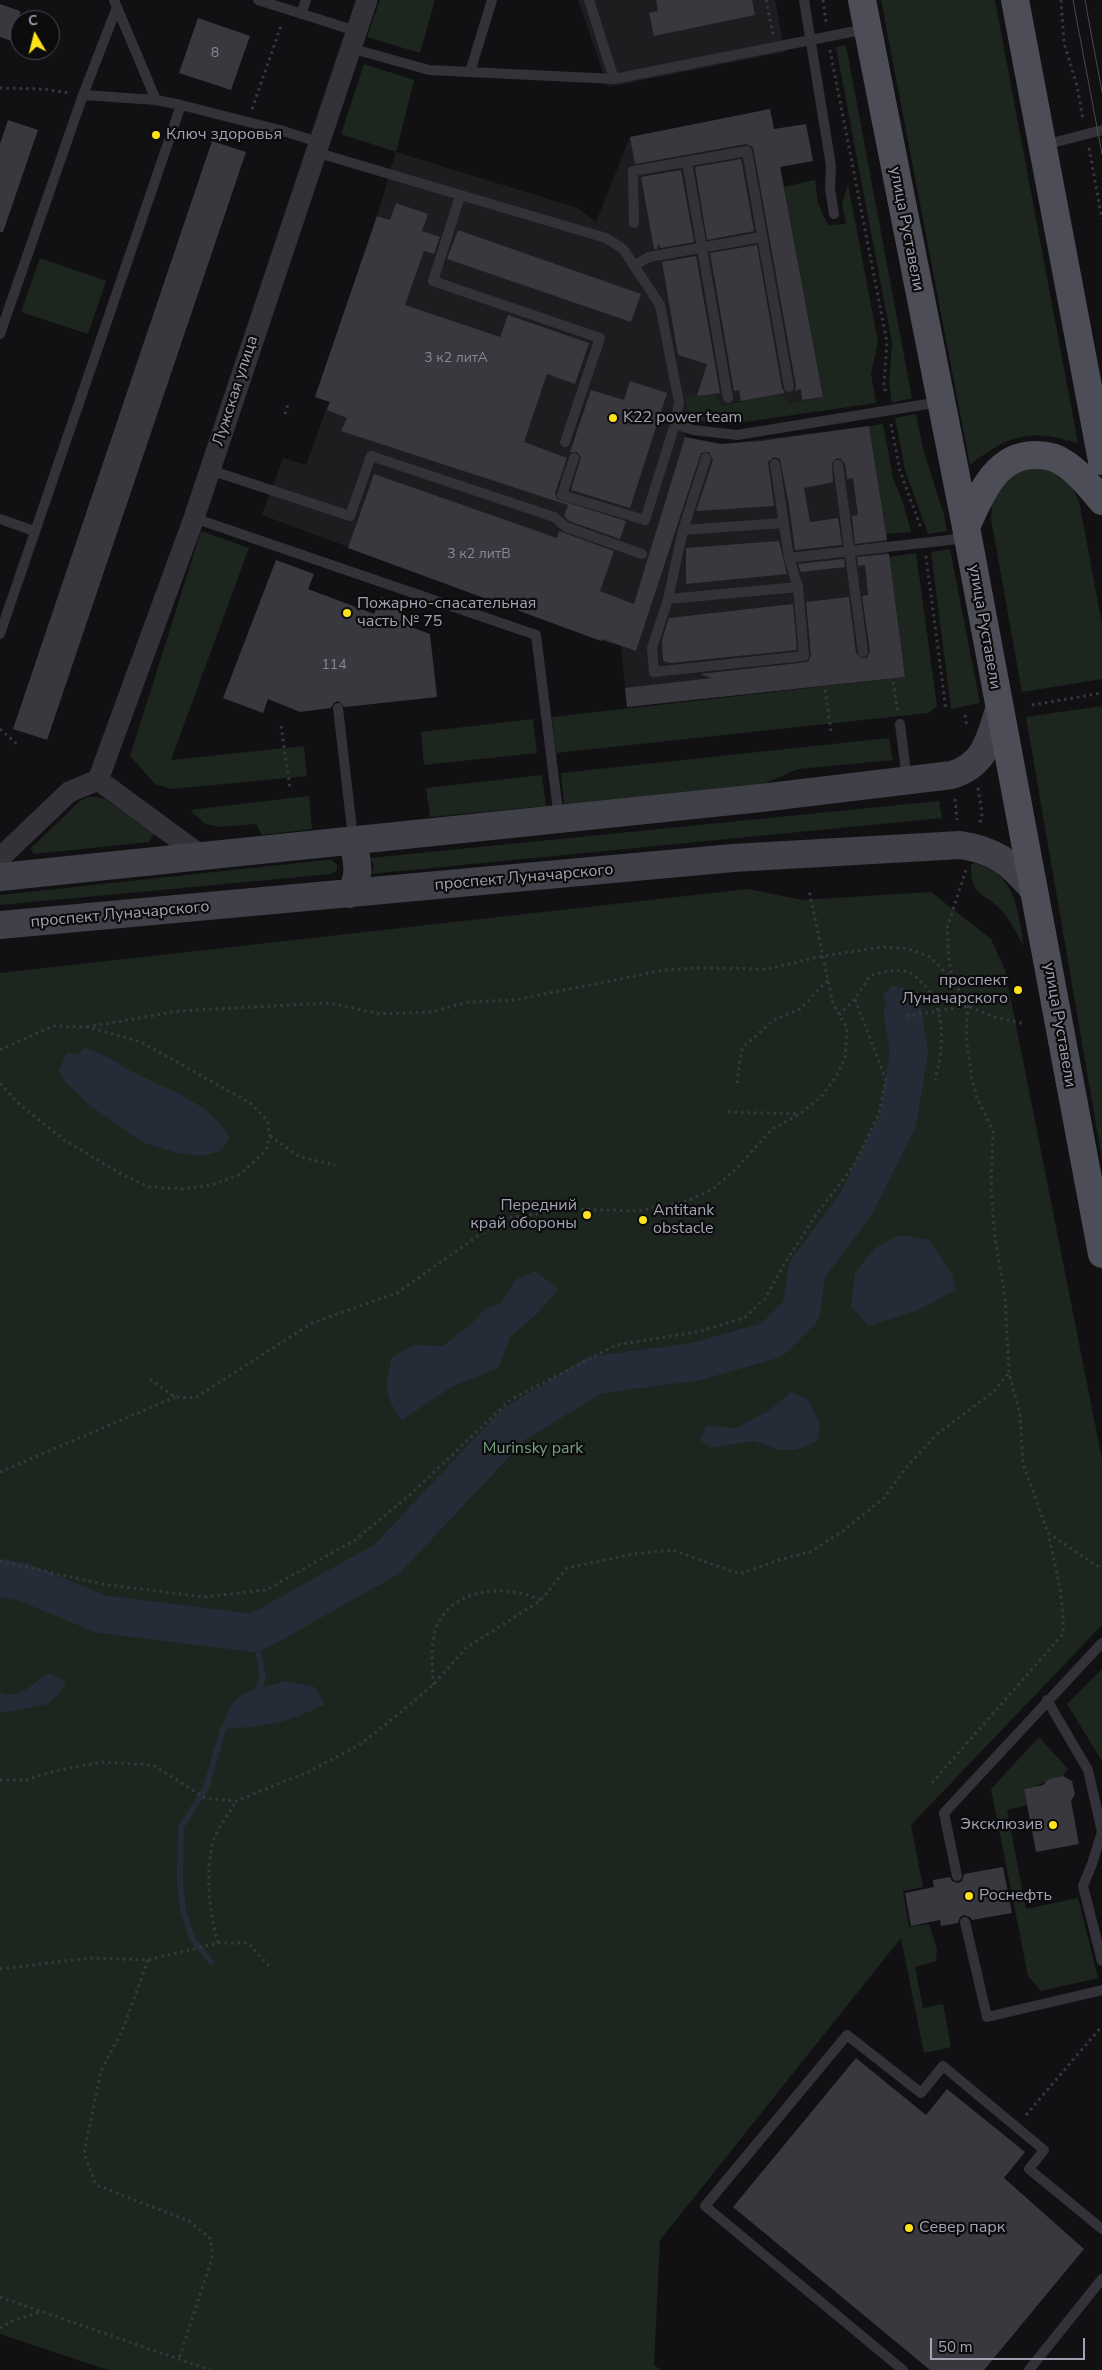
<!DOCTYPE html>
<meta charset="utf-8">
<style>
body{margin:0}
#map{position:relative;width:1102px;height:2370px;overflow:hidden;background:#111113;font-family:"Nunito Sans",sans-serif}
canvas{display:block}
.north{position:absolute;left:10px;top:10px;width:50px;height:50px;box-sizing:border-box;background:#0c0c0d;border:1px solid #484850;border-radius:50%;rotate:352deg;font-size:14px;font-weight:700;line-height:20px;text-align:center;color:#a1a3b4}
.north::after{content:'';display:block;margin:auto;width:18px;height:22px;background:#ffe21c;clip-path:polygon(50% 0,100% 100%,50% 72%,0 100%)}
.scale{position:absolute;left:930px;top:2338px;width:155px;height:22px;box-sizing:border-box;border:2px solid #a1a3b4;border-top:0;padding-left:6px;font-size:15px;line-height:18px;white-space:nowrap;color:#a1a3b4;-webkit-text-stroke:4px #0c0c0d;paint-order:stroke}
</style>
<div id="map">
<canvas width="1102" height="2370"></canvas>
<div class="north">С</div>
<div class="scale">50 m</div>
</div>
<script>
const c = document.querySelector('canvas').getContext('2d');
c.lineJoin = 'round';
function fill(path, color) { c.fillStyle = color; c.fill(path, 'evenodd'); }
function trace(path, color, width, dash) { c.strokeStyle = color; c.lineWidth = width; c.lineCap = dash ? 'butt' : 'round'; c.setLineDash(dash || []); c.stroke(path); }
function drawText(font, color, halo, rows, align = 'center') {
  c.font = font + ' "Nunito Sans",sans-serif'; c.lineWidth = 4.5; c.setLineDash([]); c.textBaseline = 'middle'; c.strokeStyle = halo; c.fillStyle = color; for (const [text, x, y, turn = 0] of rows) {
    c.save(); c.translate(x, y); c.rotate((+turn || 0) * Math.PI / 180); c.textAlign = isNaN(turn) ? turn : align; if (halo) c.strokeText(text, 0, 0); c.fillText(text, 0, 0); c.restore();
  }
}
fill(new Path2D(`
 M578,0h197l10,52 -177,35z
 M770,109l53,288 -34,6 -48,-2 -18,4 -38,-8 3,24 -3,16 39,7 145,-18 17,108 19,143 -278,30 -6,-61 -20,-5 -339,-126 21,-57 23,7 23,-63 -14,-5 62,-181 19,-64 182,56 18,14 34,-85z`), '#1d1d20');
fill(new Path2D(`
 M380,0h55l-15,53 -53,-16z
 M881,0h114l83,443c-48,-14 -68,-9 -108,22z
 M846,45l66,353 -20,5 -3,-20 3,-40 -56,-296z
 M364,64l50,16 -18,72 -55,-18z
 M815,180l3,23 10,22 18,-1 -4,-21 6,-19 30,158 -7,32 5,29 -138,20 -50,-2 -3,-24 28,-3 10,11 57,-11 9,9 34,-6 -39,-210z
 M40,258l66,23 -18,53 -67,-22z
 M916,414l7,35 21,66 3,16 -19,3 -23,-64 -10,-52z
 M883,424l10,54 10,24 8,30 -25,2 -17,-108z
 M1049,468l22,18 8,15 23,123v55l-80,13 -31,-173 1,-18 5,-15 24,-17z
 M201,531l48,17 -78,212 133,-14 3,30 -135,13 -17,-5 -25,-28z
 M950,549l30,154 -29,6 -20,-157z
 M916,553l21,153 -9,7 -372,40 -4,-36 353,-40 -16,-120z
 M1102,706v453l-76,-442z
 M533,719l4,34 -113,12 -3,-33z
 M889,738l4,22 -95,9 -39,17 -195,20 -3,-33z
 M542,775l4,31 -116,11 -4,-29z
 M309,796l3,33 -50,6 -6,-11 -35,3 -16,-3 -15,-14z
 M88,797h9l8,2 49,35 -5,8 -114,12 -3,-2 -1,-4 49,-47z
 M939,801l3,17 -572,56 4,-7 -4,-9z
 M326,860h6l5,5v5l-5,4 -332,31v-10z
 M975,863c41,11 43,48 49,83 -7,-11 -13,-26 -23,-36 -18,-19 -30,-12 -30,-45z
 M748,889l54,11 129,-8 60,47 14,31 97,489v166l-191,200 12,62 -20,4 6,36 20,-3 8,25 -1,12 -21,6 8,41 20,-4 8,43 -27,6 -23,-115 -241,302 -6,125 7,5h-553l-108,-36v-1361z
 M1102,1669v92l-35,-57z
 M1039,1737l29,32 -5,7c-14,3 -24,10 -39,13l3,16 -20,5 19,99 52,-11 20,80 -57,13 -13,-15 -37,-187z`), '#1d251f');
fill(new Path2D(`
 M891,986l12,1c3,4 9,8 11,13 7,16 3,37 -5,52l-15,-28 -11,-28z
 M84,1048c21,5 36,18 55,27 33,17 73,28 91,64l-10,12 -18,5 -25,-3 -35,-11 -50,-35 -27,-25 -6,-12 8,-17 11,1z
 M899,1235l30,5 23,34 4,16 -38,20 -50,16 -17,-20 4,-33 20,-25z
 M535,1271l23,18 -19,23 -29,25 -11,31 -46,18 -51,34c-19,-26 -17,-33 -10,-63l21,-12 30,1 28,-22 14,-15 15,-5 15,-24z
 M791,1392l17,7 12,25 -3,17 -21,9h-16l-26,-9 -43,7 -11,-8 6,-14 30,2 34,-18z
 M47,1673l19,8 -6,11 -12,12 -48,9v-21c19,9 33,-8 47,-19z
 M286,1681l29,6 10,17c-37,19 -61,23 -102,25 8,-41 28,-38 63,-48z`), '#262c37');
trace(new Path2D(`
 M255,1633l8,45 -8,17
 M211,1962l-19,-24 -9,-27 -3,-30 1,-54 25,-39 17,-59 5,-5`), '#262c37', 6);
trace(new Path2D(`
 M0,1578l23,4 78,32 154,19 132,-74 126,-134 82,-50 99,-13 78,-22 29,-29 6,-41 49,-66 42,-84 11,-68 -6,-38`), '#262c37', 38);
fill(new Path2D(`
 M656,0h96l3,15 -101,21 -5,-23 9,-2z
 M0,4l20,7v33l-20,-7z
 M198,18l52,18 -19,54 -52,-17z
 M770,109l4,20 32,-5 7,37 -33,6 43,230 -21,3 -1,-11 -6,2 1,-5 -43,-239 -7,-3 -111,20 -5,-27z
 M8,120l30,10 -35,102h-3v-88z
 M212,141l34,11 -199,588 -34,-11z
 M741,159l13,72 -47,9 -12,-73z
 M681,170l13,72 -34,6 -1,-5 -2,6h-3l-13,-72z
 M396,203l32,11 -6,17 18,6 -6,17 -10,-3 -19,54 95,32 8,-22 81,28 -14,41 -28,-10 -23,68 43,16 -12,35 2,6 69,22 -6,18 -51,-18 -5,-5 4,-11 -227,-74 6,-13 -20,-8 3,-8 -15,-5 62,-181 13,4z
 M458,230l183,64 -10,28 -184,-63z
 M757,245l25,143 3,5 -44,8 -2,-11 -5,1 -24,-138z
 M696,256l24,137 -23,3 10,-32 -29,-9 -16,-93z
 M630,381l37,12 -37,115 -59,-18 10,-33 -4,-5h-7l21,-62 33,10z
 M869,426l18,114 -32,4 -3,-28 6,-1 -5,-37 -6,1 -2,-15 -4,-5 -4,-1 -5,5 1,19 -29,6 6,34 28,-4 4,27 -47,5 -6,-45 -9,-46 -6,-2 -6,5 6,44 -78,5 17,-51 -4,-8 -8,1 -65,198 -34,-12 -1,2 -253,-93 26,-74 183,64 2,-7 55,20 -14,40 34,13 51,-167 35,7 41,-3z
 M779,541l8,33 -101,10v-36z
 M889,554l16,123 -278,30 -2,-19 87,-10 -12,-4 108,-12 3,-7 -5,-53 43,-5 7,56 5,5h6l3,-7 -8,-55 6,-1 -3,-30 -7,1 -1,-9z
 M844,559l1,8 -44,5 -3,-8z
 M276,560l38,14 -6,15 66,25 7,-17 25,9 -6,17 30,11 7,63 -92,10 -7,-6 -4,2 -3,5 -31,4 -32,-13 -5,14 -40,-15z
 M793,604l4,46 -127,13 -7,-2 -1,-21 7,-22z
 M1063,1776l9,5 3,13 -4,7 8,43 -43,8 -12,-63 19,-4 6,-6z
 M1003,1867l9,46 -40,7 -2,-3 -6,-2 -4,2 -2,6 -17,3 -1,-6 -29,6 -6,-33 29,-6 -1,-7 17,-3 2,4 6,2 4,-2 2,-7z
 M856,2058l70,57 21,-26 78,63 -21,26 80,71 -100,121h-54l-197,-163z`), '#38383e');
trace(new Path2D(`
 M766,0l7,34
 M823,0l3,22
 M1061,0l3,43 13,43 6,33
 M830,50l57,292 -3,42 2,11
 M0,88l44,1 25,4
 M252,109l30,-86
 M1089,148l13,71
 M285,414l3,-10
 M891,424l9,47 21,57
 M926,556l20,154
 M893,682l5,29
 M825,690l6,41
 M1032,705l70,-12
 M965,715l2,12
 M281,726l9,62
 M0,729l19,17
 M978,788l4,26 -3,12
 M955,799l2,21
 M966,870l-19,58 2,31 3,19 16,28 -2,29 6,45 5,18 16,33 -2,56 4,51 10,58 4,77 11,41 3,50 25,69 54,36
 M839,1015l16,-16 15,-23c12,-4 25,-8 38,-4 4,1 9,6 12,9 27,22 24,69 15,99
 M906,1016l62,-10 23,10 34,8
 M87,1027l92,-16 150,-8 51,11 51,-2 37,-10 46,-2 151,-30 31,-2 71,1 56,-13 59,-9 27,2 21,8 21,21
 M0,1050l53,-24 34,1 54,15 109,61 17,17 3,16 -4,14 -25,24 -26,10 -32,5 -33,-2 -25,-11 -61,-36 -47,-38 -17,-19
 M737,1083l5,-35 32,-28 26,-11 28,-29
 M728,1112l70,2
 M270,1136l30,21 35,8
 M150,1379l25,18 20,1 117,-75 85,-30 95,-67 21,-9 59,-8 65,2 50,-10 26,-12 23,-20 36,-40 28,-15 21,-17 16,-22 8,-17 2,-30 -14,-24 -24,-114
 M0,1472l175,-75
 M0,1561l102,23 102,13 62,-7 89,-50 56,-46 99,-94 106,-55 81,-13 47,-14 21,-19 18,-33 32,-50 39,-51 25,-52 7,-33 -31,-81
 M433,1685c0,-16 -3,-38 2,-54 14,-43 69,-48 105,-31
 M0,1780h26l25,-8 51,-10 51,3 52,33 31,3 72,-29 51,-27 31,-24 43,-36 33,-37 74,-47 27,-33 66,-14 39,-4 68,24 39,-14 31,-8 33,-21 41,-33 21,-29 31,-34 57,-43 16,-19
 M932,1783l131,-149c1,-35 -7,-67 -15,-100
 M218,1943h30l22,24
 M148,1960l-25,69 -22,42 -17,82 12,32 93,36 22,18 1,19 -33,101
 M0,1969l89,-11 59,2 70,-17c-9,-33 -13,-67 -5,-101 4,-14 16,-28 23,-41
 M1026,2115l76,-89
 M0,2297l210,73
 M0,2328l14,-8 27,-8`), '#37383f', 3, [2.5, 4]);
trace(new Path2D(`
 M114,0l42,100
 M258,0l98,31
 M589,0l25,79
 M804,0l27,166 -1,22 4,26
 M301,14l5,-14
 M350,48l79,22 185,9 252,-50
 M470,72l22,-72
 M83,95l73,5 25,5 99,25 38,12
 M1044,145l58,-15
 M315,152l291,86 17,11 37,56 19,97 -4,22 18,6 44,5 203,-33
 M687,162l41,236
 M460,196l-27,85 167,57 -35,104
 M634,223l-1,-52 114,-20 42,236
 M635,265l14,-8 113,-20
 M0,334l83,-239 34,-88
 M574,458l-12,37 83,25 30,-96
 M706,458l-23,72 -15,69 -16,49 2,24 150,-16 -6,-69 -9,-29 -14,-94
 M838,465l25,187
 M210,470l140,46 21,-60 183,61 12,10 76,27
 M194,518l342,117 23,184
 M0,519l34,12
 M683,530l100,-7
 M789,558l178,-20
 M668,599l130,-12
 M0,634l181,-529
 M338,708l15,130
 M900,724l7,56
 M1047,1700l41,70 14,62 -10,32 -9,22 19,75
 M957,1876l-13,-63 158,-170
 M965,1922l22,95 115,-27
 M903,2370l-198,-164 142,-171 74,58 22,-27 101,84 -15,19 73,60
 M1029,2370l73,-91`), '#323238', 10);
trace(new Path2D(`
 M98,780l105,77
 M0,858l69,-66 29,-12 96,-262 173,-518`), '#323238', 21);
trace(new Path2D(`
 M0,877l761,-79 191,-23c34,-11 37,-35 47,-65
 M349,894c13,-17 8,-33 4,-53
 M0,925l733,-67 227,-13c35,5 51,18 73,44`), '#3f4048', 28);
trace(new Path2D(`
 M862,0l104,527 136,727
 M1015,0l87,461
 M966,527c14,-31 29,-72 69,-72 10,0 21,2 29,8 15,9 27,25 38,38`), '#4d4d57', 28);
trace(new Path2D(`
 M1073,0l29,154
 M1085,0l17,92`), '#484951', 1);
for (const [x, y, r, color] of [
 [156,135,5,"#ffe21c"],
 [613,418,5,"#ffe21c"],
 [347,613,5,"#ffe21c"],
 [1018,990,5,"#ffe21c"],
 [587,1215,5,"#ffe21c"],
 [643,1220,5,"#ffe21c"],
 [1053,1825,5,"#ffe21c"],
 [969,1896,5,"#ffe21c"],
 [909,2228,5,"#ffe21c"]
]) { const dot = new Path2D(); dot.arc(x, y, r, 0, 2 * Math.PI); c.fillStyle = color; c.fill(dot); trace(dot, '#0c0c0d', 2); }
drawText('14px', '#878896', null, [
 ["8",215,54],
 ["3 к2 литА",456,359],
 ["3 к2 литВ",479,555],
 ["114",334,666]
]);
drawText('16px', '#a1a3b4', '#0c0c0d', [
 ["Ключ здоровья",166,135],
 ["K22 power team",623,418],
 ["Пожарно-спасательная",357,604],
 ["часть № 75",357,622],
 ["проспект",1008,981,"right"],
 ["Луначарского",1008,999,"right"],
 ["Передний",577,1206,"right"],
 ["край обороны",577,1224,"right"],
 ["Antitank",653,1211],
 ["obstacle",653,1229],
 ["Эксклюзив",1043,1825,"right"],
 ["Роснефть",979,1896],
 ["Север парк",919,2228]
], 'left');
drawText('16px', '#a1a3b4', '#0c0c0d', [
 ["улица Руставели",906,229,79],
 ["Лужская улица",236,391,-72],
 ["улица Руставели",984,627,80],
 ["проспект Луначарского",524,878,-5],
 ["проспект Луначарского",120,915,-5],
 ["улица Руставели",1059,1025,80]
]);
drawText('16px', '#76a182', '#0c0c0d', [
 ["Murinsky park",533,1449]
]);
</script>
